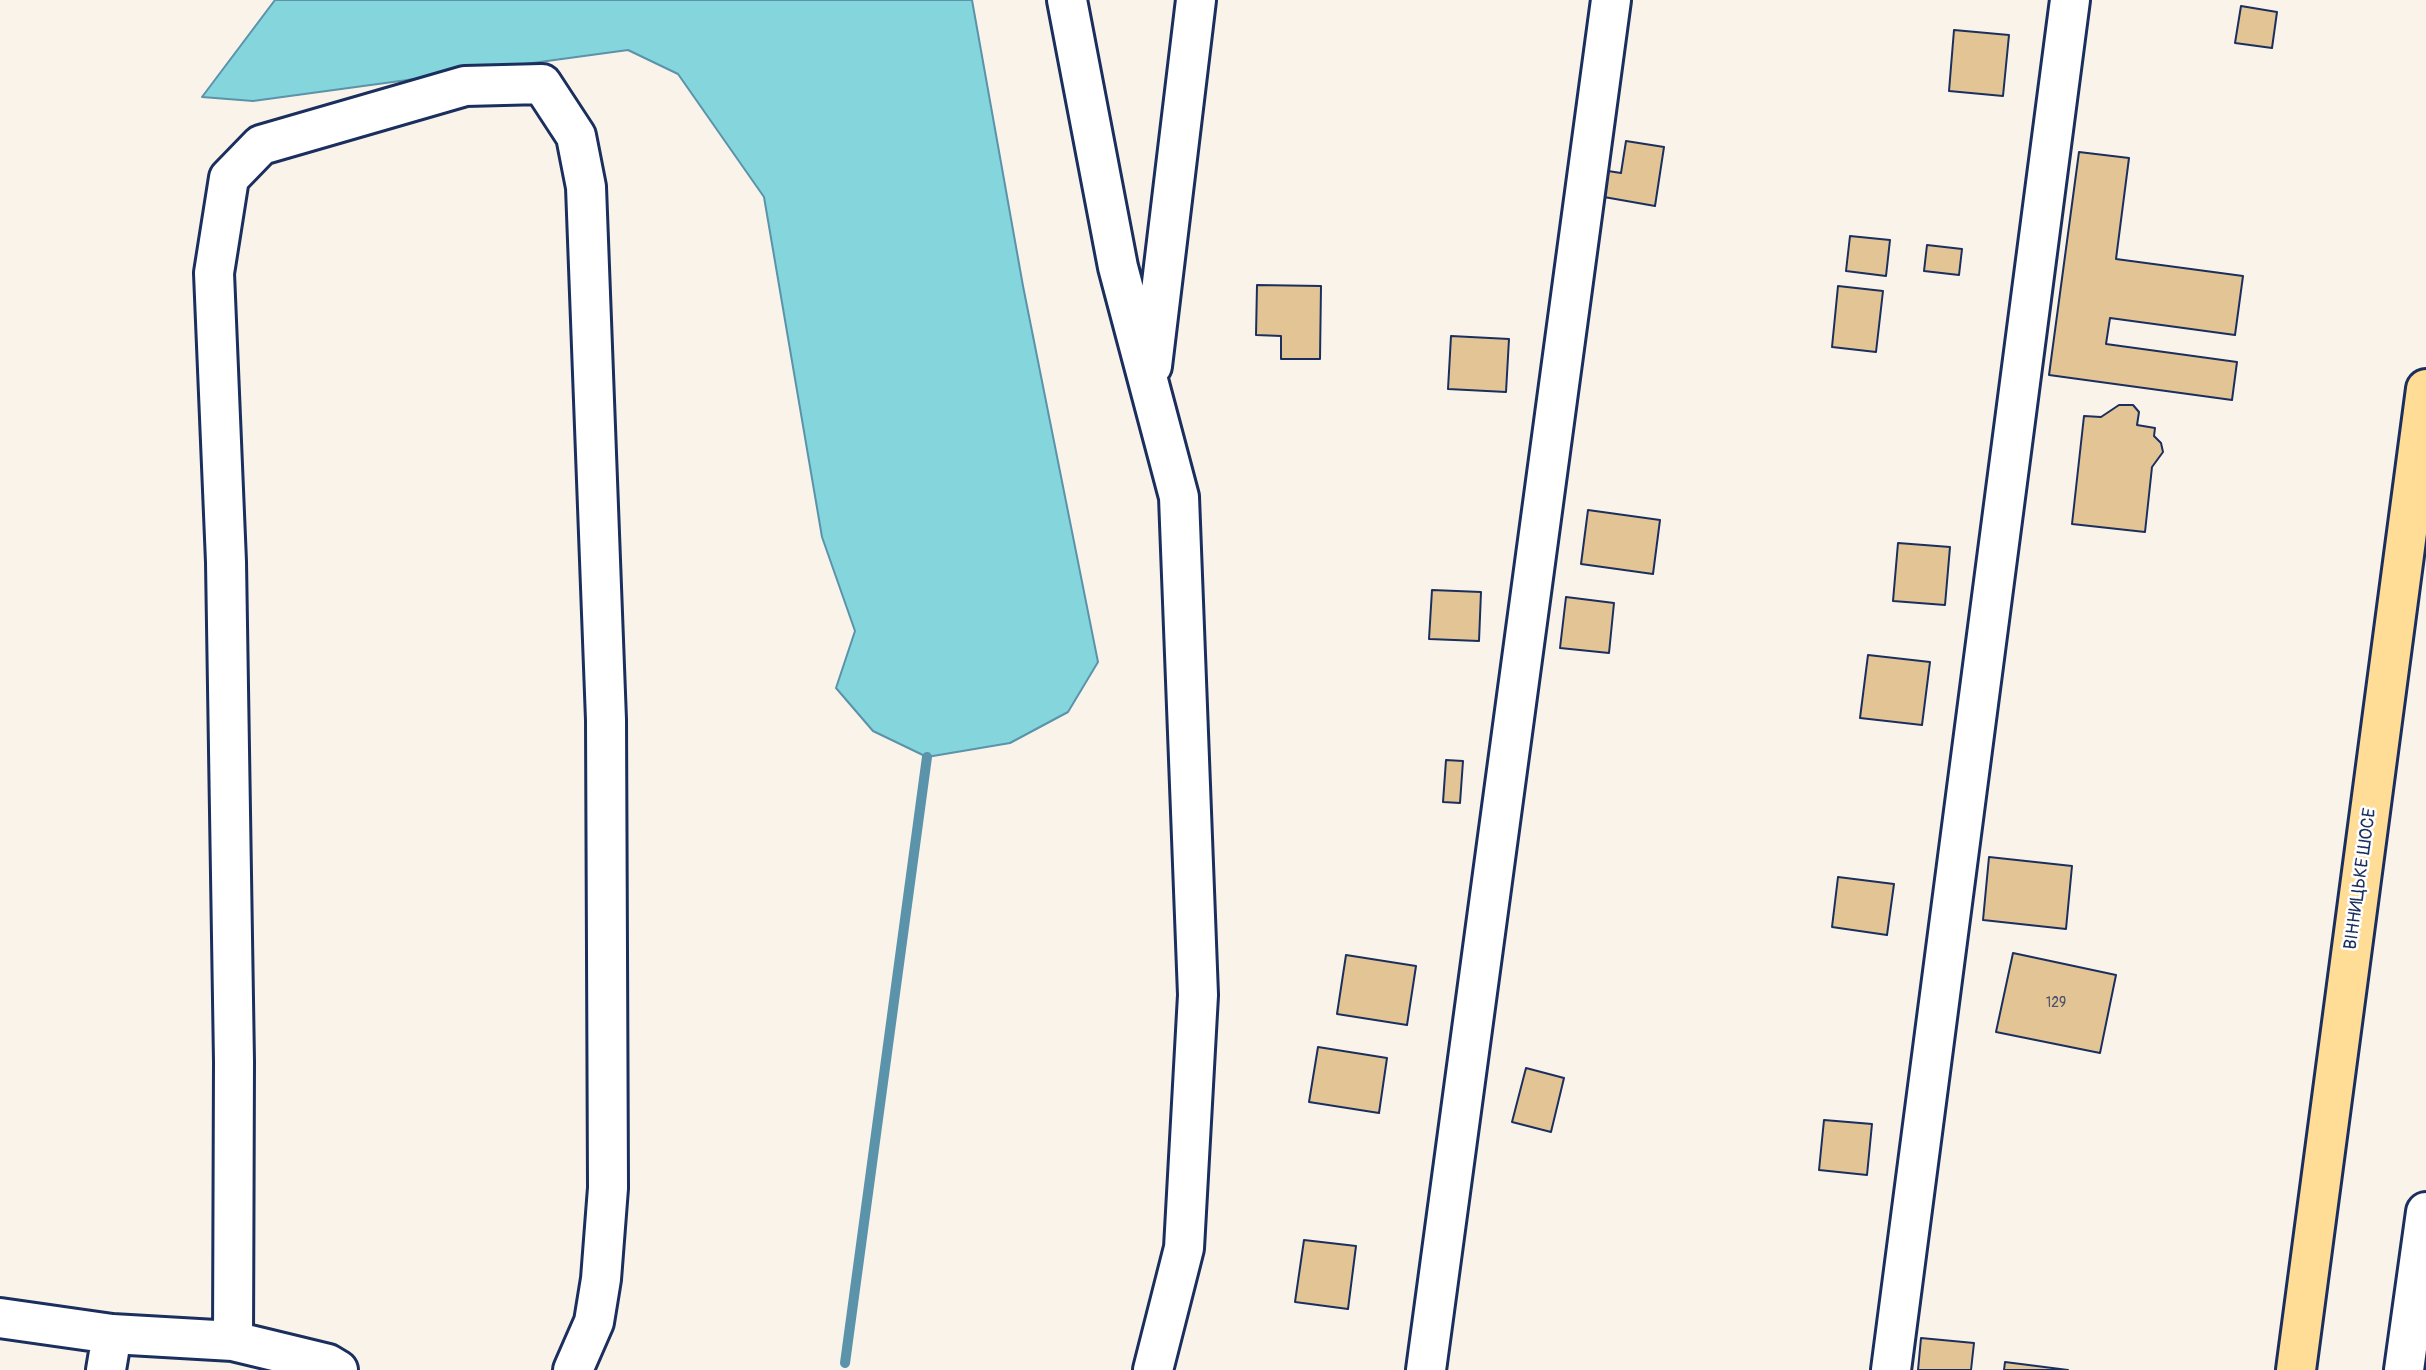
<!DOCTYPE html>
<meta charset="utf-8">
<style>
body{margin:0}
canvas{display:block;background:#f9f3ea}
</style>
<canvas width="2426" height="1370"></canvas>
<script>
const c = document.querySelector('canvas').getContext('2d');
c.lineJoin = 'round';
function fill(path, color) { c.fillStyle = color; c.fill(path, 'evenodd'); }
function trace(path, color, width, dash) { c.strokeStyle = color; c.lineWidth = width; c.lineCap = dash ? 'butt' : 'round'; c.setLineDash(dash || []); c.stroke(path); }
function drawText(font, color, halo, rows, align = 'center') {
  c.font = font + ' Pangolin,sans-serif'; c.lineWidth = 5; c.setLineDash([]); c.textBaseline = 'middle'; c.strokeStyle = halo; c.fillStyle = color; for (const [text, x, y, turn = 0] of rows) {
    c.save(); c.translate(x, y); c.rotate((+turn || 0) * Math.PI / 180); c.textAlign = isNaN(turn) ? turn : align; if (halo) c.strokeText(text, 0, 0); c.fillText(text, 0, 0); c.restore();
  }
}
const water = new Path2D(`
 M275,0h697l51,286 75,376 -30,50 -58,31 -83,14 -54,-26 -37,-43 19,-57 -33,-94 -58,-340 -86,-123 -50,-24 -375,51 -51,-4z`);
fill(water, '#84d5dc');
trace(water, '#5a93aa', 2);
trace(new Path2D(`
 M845,1363l82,-606`), '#5a93aa', 10);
const building = new Path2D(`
 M2241,6l36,6 -5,36 -37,-5z
 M1954,30l55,5 -6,61 -54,-5z
 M1626,141l38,6 -9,59 -51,-9 4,-26 13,2z
 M2079,152l50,6 -13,101 127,17 -8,59 -125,-17 -4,26 131,18 -5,38 -183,-25z
 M1850,236l40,4 -4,36 -40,-5z
 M1927,245l35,4 -3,26 -35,-4z
 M1257,285l64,1 -1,73h-39v-23l-25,-1z
 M1838,286l45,5 -7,61 -44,-5z
 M1451,336l58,3 -3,53 -58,-3z
 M2119,405h14l6,7 -2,13 18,3 -1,8 7,7 2,9 -11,15 -7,65 -73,-8 12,-108 17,1z
 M1588,510l72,10 -7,54 -72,-10z
 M1898,543l52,4 -5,58 -52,-4z
 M1432,590l49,2 -2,49 -50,-2z
 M1566,597l48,6 -5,50 -49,-5z
 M1868,655l62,7 -8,63 -62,-7z
 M1446,760l17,1 -3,42 -17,-1z
 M1989,857l83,9 -6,63 -83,-9z
 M1838,877l56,7 -7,51 -55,-8z
 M2013,953l103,22 -16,78 -104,-21z
 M1346,955l70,11 -9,59 -70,-11z
 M1318,1047l69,11 -8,55 -70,-11z
 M1526,1068l38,10 -13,54 -39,-10z
 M1824,1120l48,4 -5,51 -48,-5z
 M1304,1240l52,6 -8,63 -53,-7z
 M1921,1338l53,5 -3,27h-53z
 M2005,1362l63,8h-64z`);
fill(building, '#e2c495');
trace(building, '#1b2f5e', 2);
const minor = new Path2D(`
 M1067,0l51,267 61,230 19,498 -14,253 -31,122
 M1152,366l44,-366
 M0,1318l112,16 121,7 95,23 10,6
 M233,1341l1,-279 -8,-500 -12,-289 15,-95 32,-33 204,-59 77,-2 34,52 10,51 20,533 2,468 -7,91 -7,43 -21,48
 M106,1370l6,-36
 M1426,1370l185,-1370
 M1891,1370l179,-1370
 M2404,1370l22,-158`);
const major = new Path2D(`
 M2296,1370l130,-981`);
trace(minor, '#1b2f5e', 44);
trace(major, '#1b2f5e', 44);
trace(minor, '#fff', 38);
trace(major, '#ffdd96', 38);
drawText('14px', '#4d546c', null, [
 ["129",2056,1003]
]);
drawText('18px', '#1b2f5e', '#fff', [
 ["ВІННИЦЬКЕ ШОСЕ",2361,879,-82]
]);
</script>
